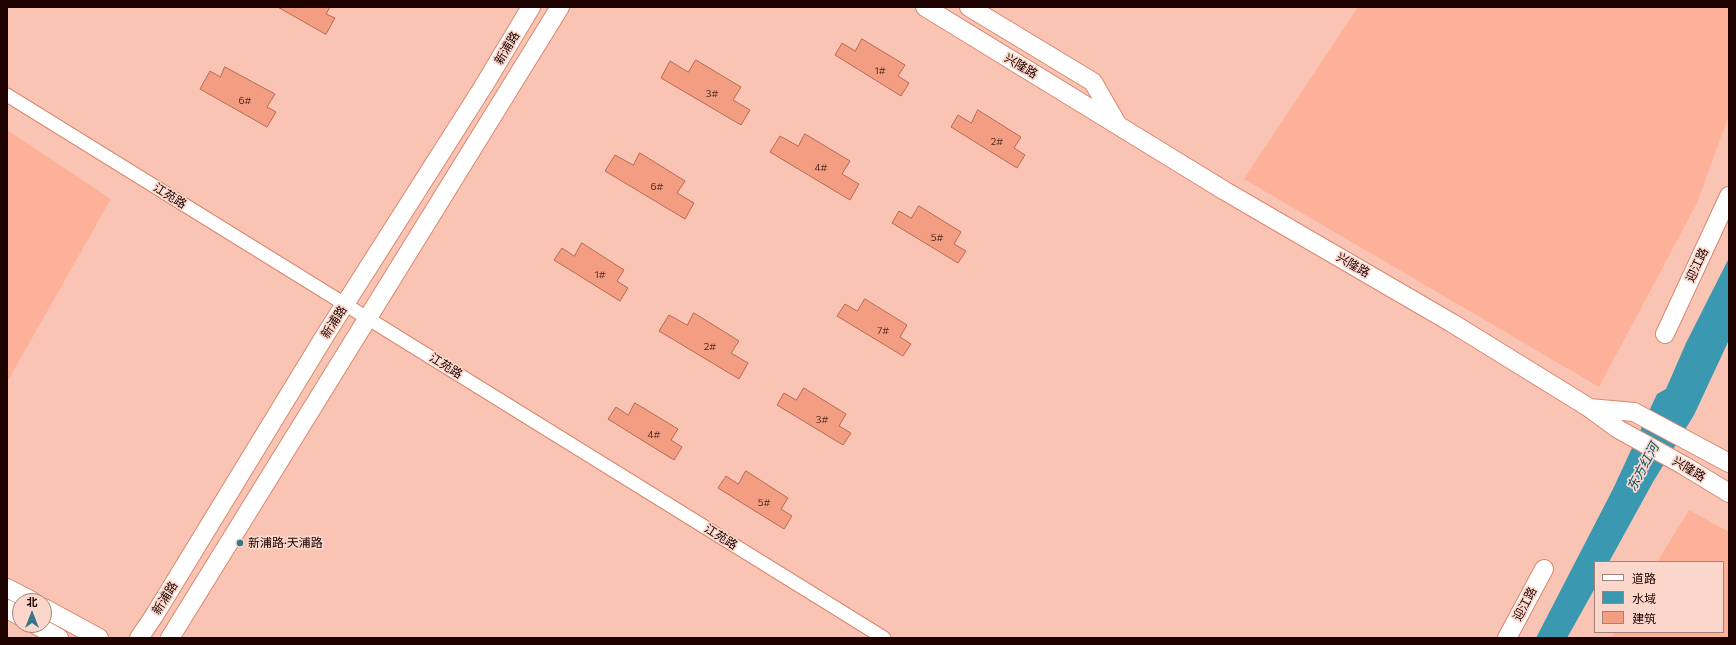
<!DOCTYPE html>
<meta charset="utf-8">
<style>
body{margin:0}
#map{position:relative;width:1736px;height:645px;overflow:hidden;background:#f9c4b3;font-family:Commissioner,"Noto Sans SC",sans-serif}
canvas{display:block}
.frame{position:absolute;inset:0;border:8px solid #1e0200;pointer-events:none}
.legend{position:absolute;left:1594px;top:561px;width:130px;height:72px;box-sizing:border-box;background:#fad6cb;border:1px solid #a2817a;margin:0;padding:5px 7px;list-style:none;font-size:12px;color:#1e0200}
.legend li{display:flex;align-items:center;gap:8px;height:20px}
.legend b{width:20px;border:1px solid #a2817a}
.north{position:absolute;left:12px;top:593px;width:40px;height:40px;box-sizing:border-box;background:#fad6cb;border:1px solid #a2817a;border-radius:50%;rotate:0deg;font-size:11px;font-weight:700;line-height:16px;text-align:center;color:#1e0200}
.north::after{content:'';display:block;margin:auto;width:14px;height:18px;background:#357789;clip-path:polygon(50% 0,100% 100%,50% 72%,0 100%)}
</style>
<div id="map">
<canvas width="1736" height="645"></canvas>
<div class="frame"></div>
<ul class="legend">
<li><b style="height:5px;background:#fff"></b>道路</li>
<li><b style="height:11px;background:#3a98b0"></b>水域</li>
<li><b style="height:11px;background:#f39e83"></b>建筑</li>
</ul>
<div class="north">北</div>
</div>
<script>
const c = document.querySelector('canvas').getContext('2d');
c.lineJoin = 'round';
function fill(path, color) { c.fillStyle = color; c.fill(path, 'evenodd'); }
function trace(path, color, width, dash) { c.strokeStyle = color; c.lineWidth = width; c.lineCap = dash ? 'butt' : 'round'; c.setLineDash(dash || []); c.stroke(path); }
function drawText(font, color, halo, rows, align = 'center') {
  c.font = font + ' Commissioner,"Noto Sans SC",sans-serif'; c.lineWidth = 3.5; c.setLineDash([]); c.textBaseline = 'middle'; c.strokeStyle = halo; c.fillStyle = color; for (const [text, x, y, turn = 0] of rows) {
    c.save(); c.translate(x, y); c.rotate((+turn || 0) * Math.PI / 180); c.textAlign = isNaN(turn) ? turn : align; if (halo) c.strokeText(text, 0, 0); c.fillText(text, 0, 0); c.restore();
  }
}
fill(new Path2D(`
 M1358,7h371v108l-32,88 -98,184 -355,-208z
 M7,130l104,69 -104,183z
 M1689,510l40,22v106h-118l3,-6h109v-70h-66z`), '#fdb199');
fill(new Path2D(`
 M1729,258v82l-35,75 -41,67 -44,80h-14v26l-28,50h-31l77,-149 44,-95 9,-5 20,-46z`), '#3a98b0');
const building = new Path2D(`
 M278,7h52l-4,7 9,4 -9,16z
 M862,39l43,26 -7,11 11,7 -8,13 -66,-41 7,-12 13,8z
 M696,60l45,27 -8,13 17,10 -9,15 -80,-47 9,-17 18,11z
 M225,67l50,27 -8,13 9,5 -9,15 -67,-38 10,-18 10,6z
 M978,110l43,27 -7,11 11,7 -8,13 -66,-41 7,-12 13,8z
 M805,134l45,27 -8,13 17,10 -9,16 -80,-48 10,-16 18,10z
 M640,153l45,28 -8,12 17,10 -9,16 -80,-48 10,-16 18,10z
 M919,206l42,26 -7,12 12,7 -8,12 -66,-40 7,-12 12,7z
 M582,243l42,27 -7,11 11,7 -8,13 -66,-41 8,-12 12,8z
 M865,299l42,26 -7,12 11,7 -8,12 -66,-40 8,-12 12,7z
 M694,313l45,28 -8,12 17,10 -9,16 -80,-48 10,-16 18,10z
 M804,388l42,26 -7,12 12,7 -8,12 -66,-40 7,-12 12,7z
 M635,403l43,26 -7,11 11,7 -8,13 -66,-41 8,-12 12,8z
 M746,471l42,27 -7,11 11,7 -8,13 -66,-41 8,-12 12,8z`);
fill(building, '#f39e83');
trace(building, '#b96950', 1);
const street = new Path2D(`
 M7,95l877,543`);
const secondary = new Path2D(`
 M925,7l300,184 227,132 136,84 30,22 65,36 46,28
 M969,7l124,75 23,40
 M1665,334l64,-138
 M1589,408l45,4 95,51
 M7,588l25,13
 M44,608l55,30
 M7,609l13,7
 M36,625l23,13
 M139,638l15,-22 172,-282 157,-247 48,-80
 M170,638l390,-631
 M1507,638l37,-69`);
trace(street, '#da876d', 15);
trace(secondary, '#da876d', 20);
trace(street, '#fff', 13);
trace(secondary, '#fff', 18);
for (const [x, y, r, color] of [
 [240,543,4,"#357789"]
]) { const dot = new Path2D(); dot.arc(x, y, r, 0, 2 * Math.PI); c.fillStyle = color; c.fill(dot); trace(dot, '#fad6cb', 1.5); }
drawText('10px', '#532921', null, [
 ["1#",880,71],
 ["3#",712,94],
 ["6#",245,101],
 ["2#",997,142],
 ["4#",821,168],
 ["6#",657,187],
 ["5#",937,238],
 ["1#",600,275],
 ["7#",883,331],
 ["2#",710,347],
 ["3#",822,420],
 ["4#",654,435],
 ["5#",764,503]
]);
drawText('12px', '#1e0200', '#fad6cb', [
 ["新浦路",507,48,-59],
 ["兴隆路",1021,66,31],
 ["江苑路",170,196,32],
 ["兴隆路",1353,265,30],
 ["迎江路",1697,265,-65],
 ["新浦路",334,322,-57],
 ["江苑路",446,366,32],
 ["兴隆路",1689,469,31],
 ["江苑路",721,537,32],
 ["新浦路",165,598,-58],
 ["迎江路",1525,604,-62]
]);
drawText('12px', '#1e0200', '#fad6cb', [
 ["新浦路·天浦路",248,543]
], 'left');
drawText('italic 13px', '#07586a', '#fad6cb', [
 ["东方红河",1643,467,-62]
]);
</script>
